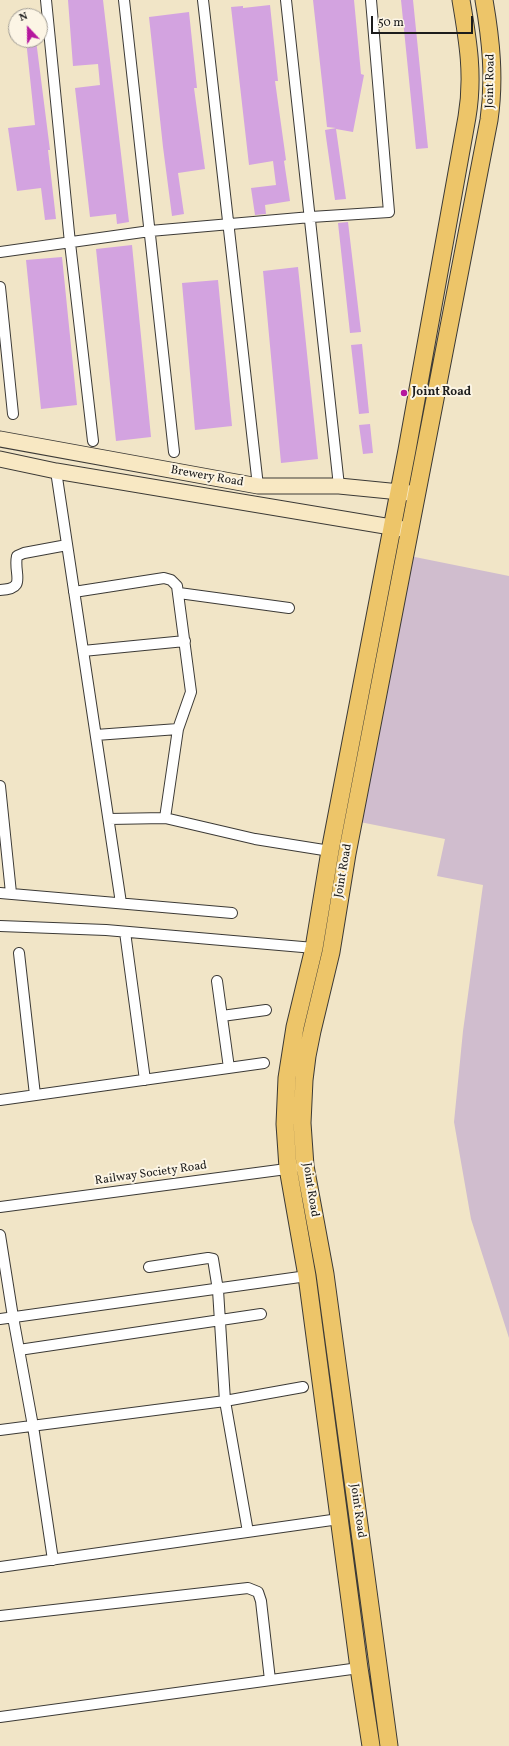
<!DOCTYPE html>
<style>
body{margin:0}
#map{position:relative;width:509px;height:1746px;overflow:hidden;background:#f1e5c7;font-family:Vollkorn,serif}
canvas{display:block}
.north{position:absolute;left:8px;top:8px;width:40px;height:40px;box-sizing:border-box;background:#fcf5e5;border:1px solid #a29e95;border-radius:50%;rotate:338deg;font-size:11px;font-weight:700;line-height:16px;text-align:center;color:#1c1c1c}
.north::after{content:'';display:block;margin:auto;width:14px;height:18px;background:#b5179e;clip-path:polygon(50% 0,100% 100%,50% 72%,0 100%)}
.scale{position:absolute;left:371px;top:16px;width:102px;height:18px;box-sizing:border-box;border:2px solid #1c1c1c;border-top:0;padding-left:5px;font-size:12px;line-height:14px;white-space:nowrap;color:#1c1c1c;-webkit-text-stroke:3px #fcf5e5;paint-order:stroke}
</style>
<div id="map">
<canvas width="509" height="1746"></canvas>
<div class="north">N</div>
<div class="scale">50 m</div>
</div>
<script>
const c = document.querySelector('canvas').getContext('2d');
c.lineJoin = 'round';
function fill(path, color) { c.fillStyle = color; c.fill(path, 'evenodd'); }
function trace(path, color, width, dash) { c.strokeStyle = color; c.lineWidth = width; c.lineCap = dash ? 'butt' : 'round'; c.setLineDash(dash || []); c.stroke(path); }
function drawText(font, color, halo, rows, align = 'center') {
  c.font = font + ' Vollkorn,serif'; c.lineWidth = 4; c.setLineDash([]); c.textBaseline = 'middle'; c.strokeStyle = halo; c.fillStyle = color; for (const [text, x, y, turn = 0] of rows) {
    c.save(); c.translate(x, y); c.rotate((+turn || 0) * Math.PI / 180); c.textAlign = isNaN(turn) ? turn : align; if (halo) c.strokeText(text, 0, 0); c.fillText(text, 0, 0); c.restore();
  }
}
fill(new Path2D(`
 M395,553l114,23v762l-38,-119 -17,-97 9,-91 20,-146 -46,-9 8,-37 -100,-20z`), '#d0bdce');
fill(new Path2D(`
 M68,0h35l26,222 -12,2 -1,-10 -26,3 -15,-129 25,-3 -2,-21 -25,2z
 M313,0h41l7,74 3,1 -11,57 -17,-3 10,70 -11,1 -10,-70 11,-2 -9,-1z
 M401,0h12l15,148 -12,1z
 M270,5l8,76h-3l11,79 -2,1 6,40 -25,4 1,9 -11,1 -4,-27 25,-3 -3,-24 -24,4 -18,-158 12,-1v2z
 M189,12l8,76h-3l11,81 -27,4 6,41 -12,2 -9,-69 -14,-130z
 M26,40h10l14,110h-2l8,69 -11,1 -4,-32 -24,3 -9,-63 27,-3z
 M348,222l13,110 -11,1 -12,-110z
 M132,245l19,192 -35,4 -20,-192z
 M62,257l15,148 -36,4 -15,-149z
 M298,267l20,192 -37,4 -18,-192z
 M218,280l14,146 -37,4 -13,-147z
 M362,344l7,69 -10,1 -8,-69z
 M370,424l3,29 -10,1 -4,-29z`), '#d3a3e0');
const street = new Path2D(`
 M46,0l24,243 23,198
 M124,0l50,452
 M203,0l55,486
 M286,0l53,486
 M0,252l150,-21 161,-14 78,-5 -18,-212
 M0,287l13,127
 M56,471l65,432
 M0,590c28,-1 13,-16 17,-34l7,-3 43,-8
 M74,592l90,-14 7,2 6,6 14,106 -13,37 -13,89
 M179,593l110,15
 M83,651l102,-10
 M96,735l82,-6
 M0,786l11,107
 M109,819l56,-1 90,21 75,12
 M0,893l232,20
 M0,926l106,4 208,18
 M125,932l20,148
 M19,953l16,142
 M217,981l12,87
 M222,1016l44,-6
 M0,1100l264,-37
 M0,1207l294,-39
 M0,1235l13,82 20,109 20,134
 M149,1267l59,-9 5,1 5,31 7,111 23,131
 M0,1319l307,-43
 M19,1350l242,-36
 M0,1430l225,-29 78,-14
 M0,1567l339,-48
 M0,1616l248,-28 10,4 3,9 9,79
 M0,1717l359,-49`);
const secondary = new Path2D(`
 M0,439l258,47h81l71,7
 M0,459l56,12 347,58`);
const primary = new Path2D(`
 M371,1746l-12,-78 -52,-392 -19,-108 -3,-44 2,-46 8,-51 19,-79 16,-97 77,-401 60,-333c7,-41 1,-76 -6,-117
 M389,1746l-64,-472 -20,-108 -3,-43 2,-43 3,-24 5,-25 19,-79 16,-98 142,-734c6,-41 2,-80 -5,-120`);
trace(street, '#3c3a36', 12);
trace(secondary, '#3c3a36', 17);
trace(primary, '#3c3a36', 19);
trace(street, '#fff', 10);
trace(secondary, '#f8e8c3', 15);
trace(primary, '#edc569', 17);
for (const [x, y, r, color] of [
 [404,393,4,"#b5179e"]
]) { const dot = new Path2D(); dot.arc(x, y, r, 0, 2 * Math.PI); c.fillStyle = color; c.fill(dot); trace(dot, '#fcf5e5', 1.5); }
drawText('12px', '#1c1c1c', '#fcf5e5', [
 ["Joint Road",491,81,-89],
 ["Brewery Road",207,477,10],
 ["Joint Road",344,871,-80],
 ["Railway Society Road",151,1174,-8],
 ["Joint Road",310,1190,81],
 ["Joint Road",357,1511,82]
]);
drawText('bold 12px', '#1c1c1c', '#fcf5e5', [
 ["Joint Road",412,393]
], 'left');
</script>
